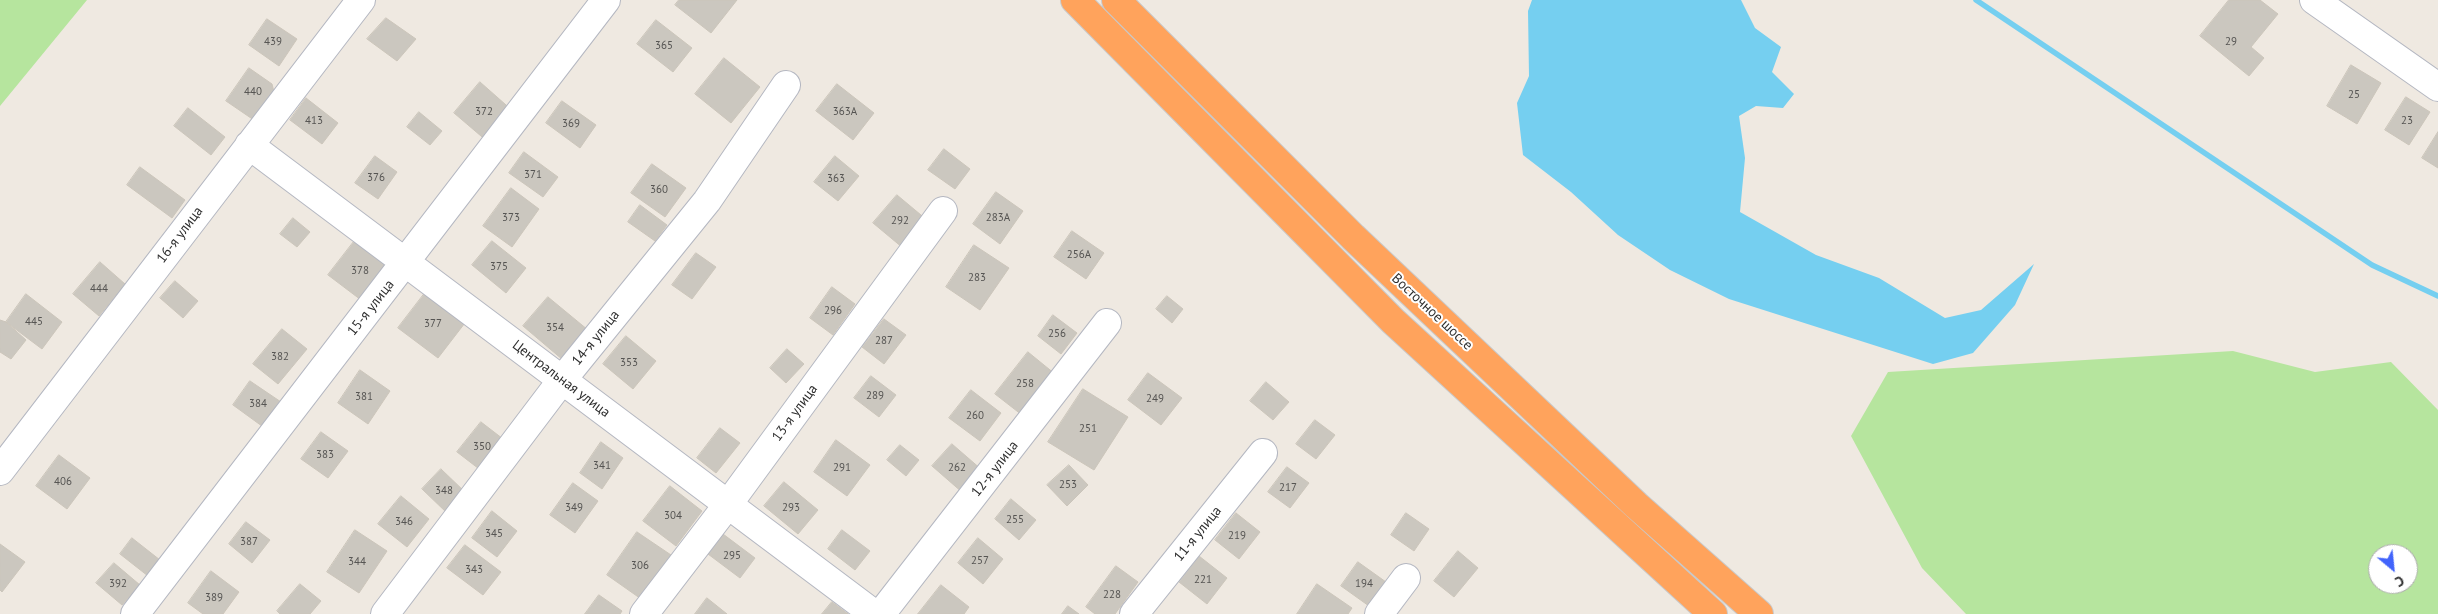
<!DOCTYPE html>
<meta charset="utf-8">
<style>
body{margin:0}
#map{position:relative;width:2438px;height:614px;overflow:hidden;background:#efe9e1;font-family:"PT Sans",sans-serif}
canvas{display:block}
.north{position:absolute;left:2368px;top:544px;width:50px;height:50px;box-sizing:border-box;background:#fff;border:1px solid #ababab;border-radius:50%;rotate:152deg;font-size:14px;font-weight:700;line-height:20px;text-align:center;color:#2e2e2e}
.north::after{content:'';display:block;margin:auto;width:18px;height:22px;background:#4264fb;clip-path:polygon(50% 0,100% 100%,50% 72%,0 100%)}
</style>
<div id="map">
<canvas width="2438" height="614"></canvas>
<div class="north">С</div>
</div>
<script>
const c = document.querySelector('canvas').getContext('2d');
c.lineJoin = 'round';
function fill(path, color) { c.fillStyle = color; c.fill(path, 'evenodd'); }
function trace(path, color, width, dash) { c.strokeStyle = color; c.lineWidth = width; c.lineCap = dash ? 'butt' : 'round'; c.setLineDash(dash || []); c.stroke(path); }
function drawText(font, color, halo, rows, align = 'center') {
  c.font = font + ' "PT Sans",sans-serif'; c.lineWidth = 4; c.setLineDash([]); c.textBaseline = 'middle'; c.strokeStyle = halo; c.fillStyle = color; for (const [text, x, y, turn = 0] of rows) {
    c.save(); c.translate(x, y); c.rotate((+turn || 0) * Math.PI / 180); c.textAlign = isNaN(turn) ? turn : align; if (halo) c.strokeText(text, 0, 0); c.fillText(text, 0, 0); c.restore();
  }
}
fill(new Path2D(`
 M0,0h87l-87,106z
 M2233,351l82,21 76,-10 47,48v204h-472l-44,-46 -71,-132 37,-64zM2378,554h30v30h-30z`), '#b6e59e');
fill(new Path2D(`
 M1532,0h209l14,28 26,19 -9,25 22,22 -11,14 -27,-2 -17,10 6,42 -5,54 76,43 63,23 66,40 36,-8 53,-46 -19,41 -42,48 -40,11 -204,-65 -59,-29 -52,-35 -47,-43 -48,-37 -6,-52 12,-27 -1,-65z`), '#75cff0');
trace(new Path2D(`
 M1976,0l396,265 66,31`), '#75cff0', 5.5);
const building = new Path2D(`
 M679,0h58l-26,33 -36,-28z
 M2229,0h31l18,14 -27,33 13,11 -15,18 -49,-40z
 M386,18l30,21 -19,22 -30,-22z
 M267,19l30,20 -18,27 -30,-21z
 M656,20l36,28 -19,24 -36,-28z
 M724,58l36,29 -29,36 -36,-29z
 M2351,65l30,18 -24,41 -30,-18z
 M249,68l23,16 6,24 -14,19 -38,-26z
 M480,82l34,30 -26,30 -34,-29z
 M837,84l37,29 -21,27 -37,-29z
 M2406,97l24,15 -21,33 -24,-15z
 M306,98l32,25 -16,21 -32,-24z
 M562,101l34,24 -16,23 -34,-25z
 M188,108l37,29 -14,18 -37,-29z
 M419,112l23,19 -12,14 -23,-18z
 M2438,132v36l-16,-10z
 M944,149l26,20 -15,20 -27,-19z
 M524,152l34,25 -15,20 -34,-24z
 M375,156l22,16 -19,27 -23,-16z
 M835,156l24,20 -21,25 -24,-19z
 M652,164l34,24 -21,29 -34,-24z
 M140,167l45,33 -13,18 -45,-33z
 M511,188l28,21 -27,38 -29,-21z
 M996,192l27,19 -23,33 -27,-20z
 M897,195l30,25 -24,28 -30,-25z
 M640,205l27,20 -12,16 -27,-19z
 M293,218l17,14 -13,15 -17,-13z
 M1072,231l32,22 -18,26 -32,-22z
 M356,239l36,27 -27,37 -37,-28z
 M492,241l34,27 -20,25 -34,-28z
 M974,245l35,23 -29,42 -34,-23z
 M696,253l20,14 -24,32 -20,-14z
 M100,262l25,22 -26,32 -26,-22z
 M175,281l23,20 -15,17 -23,-20z
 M832,287l23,17 -22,31 -23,-17z
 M428,289l40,30 -30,39 -40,-30z
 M26,294l36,28 -20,27 -36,-27z
 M1167,296l16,13 -11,14 -16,-14z
 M548,297l40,33 -25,30 -40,-34z
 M1053,315l24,18 -16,21 -23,-18z
 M884,319l22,16 -22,29 -22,-17z
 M0,320l6,2 20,18 -15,19 -11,-7z
 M282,329l25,20 -29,35 -25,-20z
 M626,336l30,25 -23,28 -30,-25z
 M787,349l17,15 -18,19 -16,-15z
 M1028,352l27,22 -33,41 -27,-21z
 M360,370l30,21 -22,33 -30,-21z
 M1148,373l34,25 -21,27 -33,-25z
 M871,376l25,19 -17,22 -25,-19z
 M250,381l34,23 -18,25 -33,-24z
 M1266,382l23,20 -16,18 -23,-19z
 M1083,389l45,28 -34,53 -46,-28z
 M971,390l30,23 -21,28 -31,-23z
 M1315,420l20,15 -19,24 -20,-15z
 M481,422l26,20 -24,30 -26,-20z
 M720,428l20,15 -24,30 -19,-15z
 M321,432l27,19 -20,27 -27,-19z
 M836,440l34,25 -23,31 -33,-24z
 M601,442l22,16 -21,31 -22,-16z
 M952,444l30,26 -19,23 -31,-27z
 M900,445l19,15 -13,16 -19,-16z
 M59,455l31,23 -23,31 -31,-23z
 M1069,465l19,20 -21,21 -20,-21z
 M1287,467l22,16 -19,25 -22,-16z
 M441,469l25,24 -19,20 -25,-24z
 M784,482l34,28 -20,24 -34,-28z
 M573,483l25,18 -23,32 -25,-18z
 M670,486l32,25 -26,35 -33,-25z
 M401,496l28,23 -22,28 -29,-23z
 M1011,499l25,21 -17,20 -24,-21z
 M492,511l25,20 -20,26 -25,-19z
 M1236,513l24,19 -21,27 -24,-19z
 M1406,513l23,16 -15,22 -23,-16z
 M246,522l24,18 -18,23 -23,-19z
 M355,530l32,21 -28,42 -32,-21z
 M842,530l28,21 -15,19 -27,-21z
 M637,532l37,25 -30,44 -37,-26z
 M723,534l32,24 -15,20 -32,-24z
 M132,538l28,22 -12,16 -28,-22z
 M978,538l25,21 -20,25 -25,-21z
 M0,544l25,18 -23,30 -2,-2z
 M465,545l36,27 -18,23 -36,-27z
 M1458,551l20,17 -24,29 -20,-16z
 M1199,556l28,22 -20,26 -28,-22z
 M1358,562l28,20 -17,24 -28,-20z
 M114,563l26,22 -18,20 -26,-22z
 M1116,566l22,16 -23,32h-20l-9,-7z
 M211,571l28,21 -16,22h-20l-15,-11z
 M300,584l21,17 -11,13h-30l-3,-3z
 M1317,584l35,24 -4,6h-51z
 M941,585l28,22 -5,7h-46z
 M599,595l23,16 -2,3h-35z
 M707,598l20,16h-32z
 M832,602l16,12h-26z
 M1068,606l11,8h-17z`);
fill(building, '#cbc7bf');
trace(building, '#cbc5ba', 1);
const minor = new Path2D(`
 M2314,0l124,87
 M249,145l625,469
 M0,471l361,-471
 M135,614l471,-614
 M385,614l177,-234 145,-179 79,-116
 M644,614l85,-111 214,-292
 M881,614l226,-291
 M1134,614l129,-161
 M1379,614l27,-36`);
const highway = new Path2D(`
 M1075,0l318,321 320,293
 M1116,0l237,237 283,268 123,109`);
trace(minor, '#b4b7c1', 30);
trace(highway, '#c9c9c9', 30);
trace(minor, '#fff', 28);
trace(highway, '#ffa35c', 28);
drawText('11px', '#555452', null, [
 ["439",273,42],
 ["29",2231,42],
 ["365",664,46],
 ["440",253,92],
 ["25",2354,95],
 ["372",484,112],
 ["363А",845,112],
 ["413",314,121],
 ["23",2407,121],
 ["369",571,124],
 ["371",533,175],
 ["376",376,178],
 ["363",836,179],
 ["360",659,190],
 ["373",511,218],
 ["283А",998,218],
 ["292",900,221],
 ["256А",1079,255],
 ["375",499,267],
 ["378",360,271],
 ["283",977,278],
 ["444",99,289],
 ["296",833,311],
 ["445",34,322],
 ["377",433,324],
 ["354",555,328],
 ["256",1057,334],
 ["287",884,341],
 ["382",280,357],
 ["353",629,363],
 ["258",1025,384],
 ["289",875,396],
 ["381",364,397],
 ["249",1155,399],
 ["384",258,404],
 ["260",975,416],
 ["251",1088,429],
 ["350",482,447],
 ["383",325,455],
 ["341",602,466],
 ["291",842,468],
 ["262",957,468],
 ["406",63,482],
 ["253",1068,485],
 ["217",1288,488],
 ["348",444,491],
 ["349",574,508],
 ["293",791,508],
 ["304",673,516],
 ["255",1015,520],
 ["346",404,522],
 ["345",494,534],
 ["219",1237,536],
 ["387",249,542],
 ["295",732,556],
 ["257",980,561],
 ["344",357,562],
 ["306",640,566],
 ["343",474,570],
 ["221",1203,580],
 ["392",118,584],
 ["194",1364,584],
 ["228",1112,595],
 ["389",214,598]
]);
drawText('14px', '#2e2e2e', '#fff', [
 ["16-я улица",180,235,-53],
 ["15-я улица",371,308,-52],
 ["Восточное шоссе",1432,312,43],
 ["14-я улица",596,338,-51],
 ["Центральная улица",561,379,37],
 ["13-я улица",795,413,-54],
 ["12-я улица",995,469,-52],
 ["11-я улица",1198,534,-51]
]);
</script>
